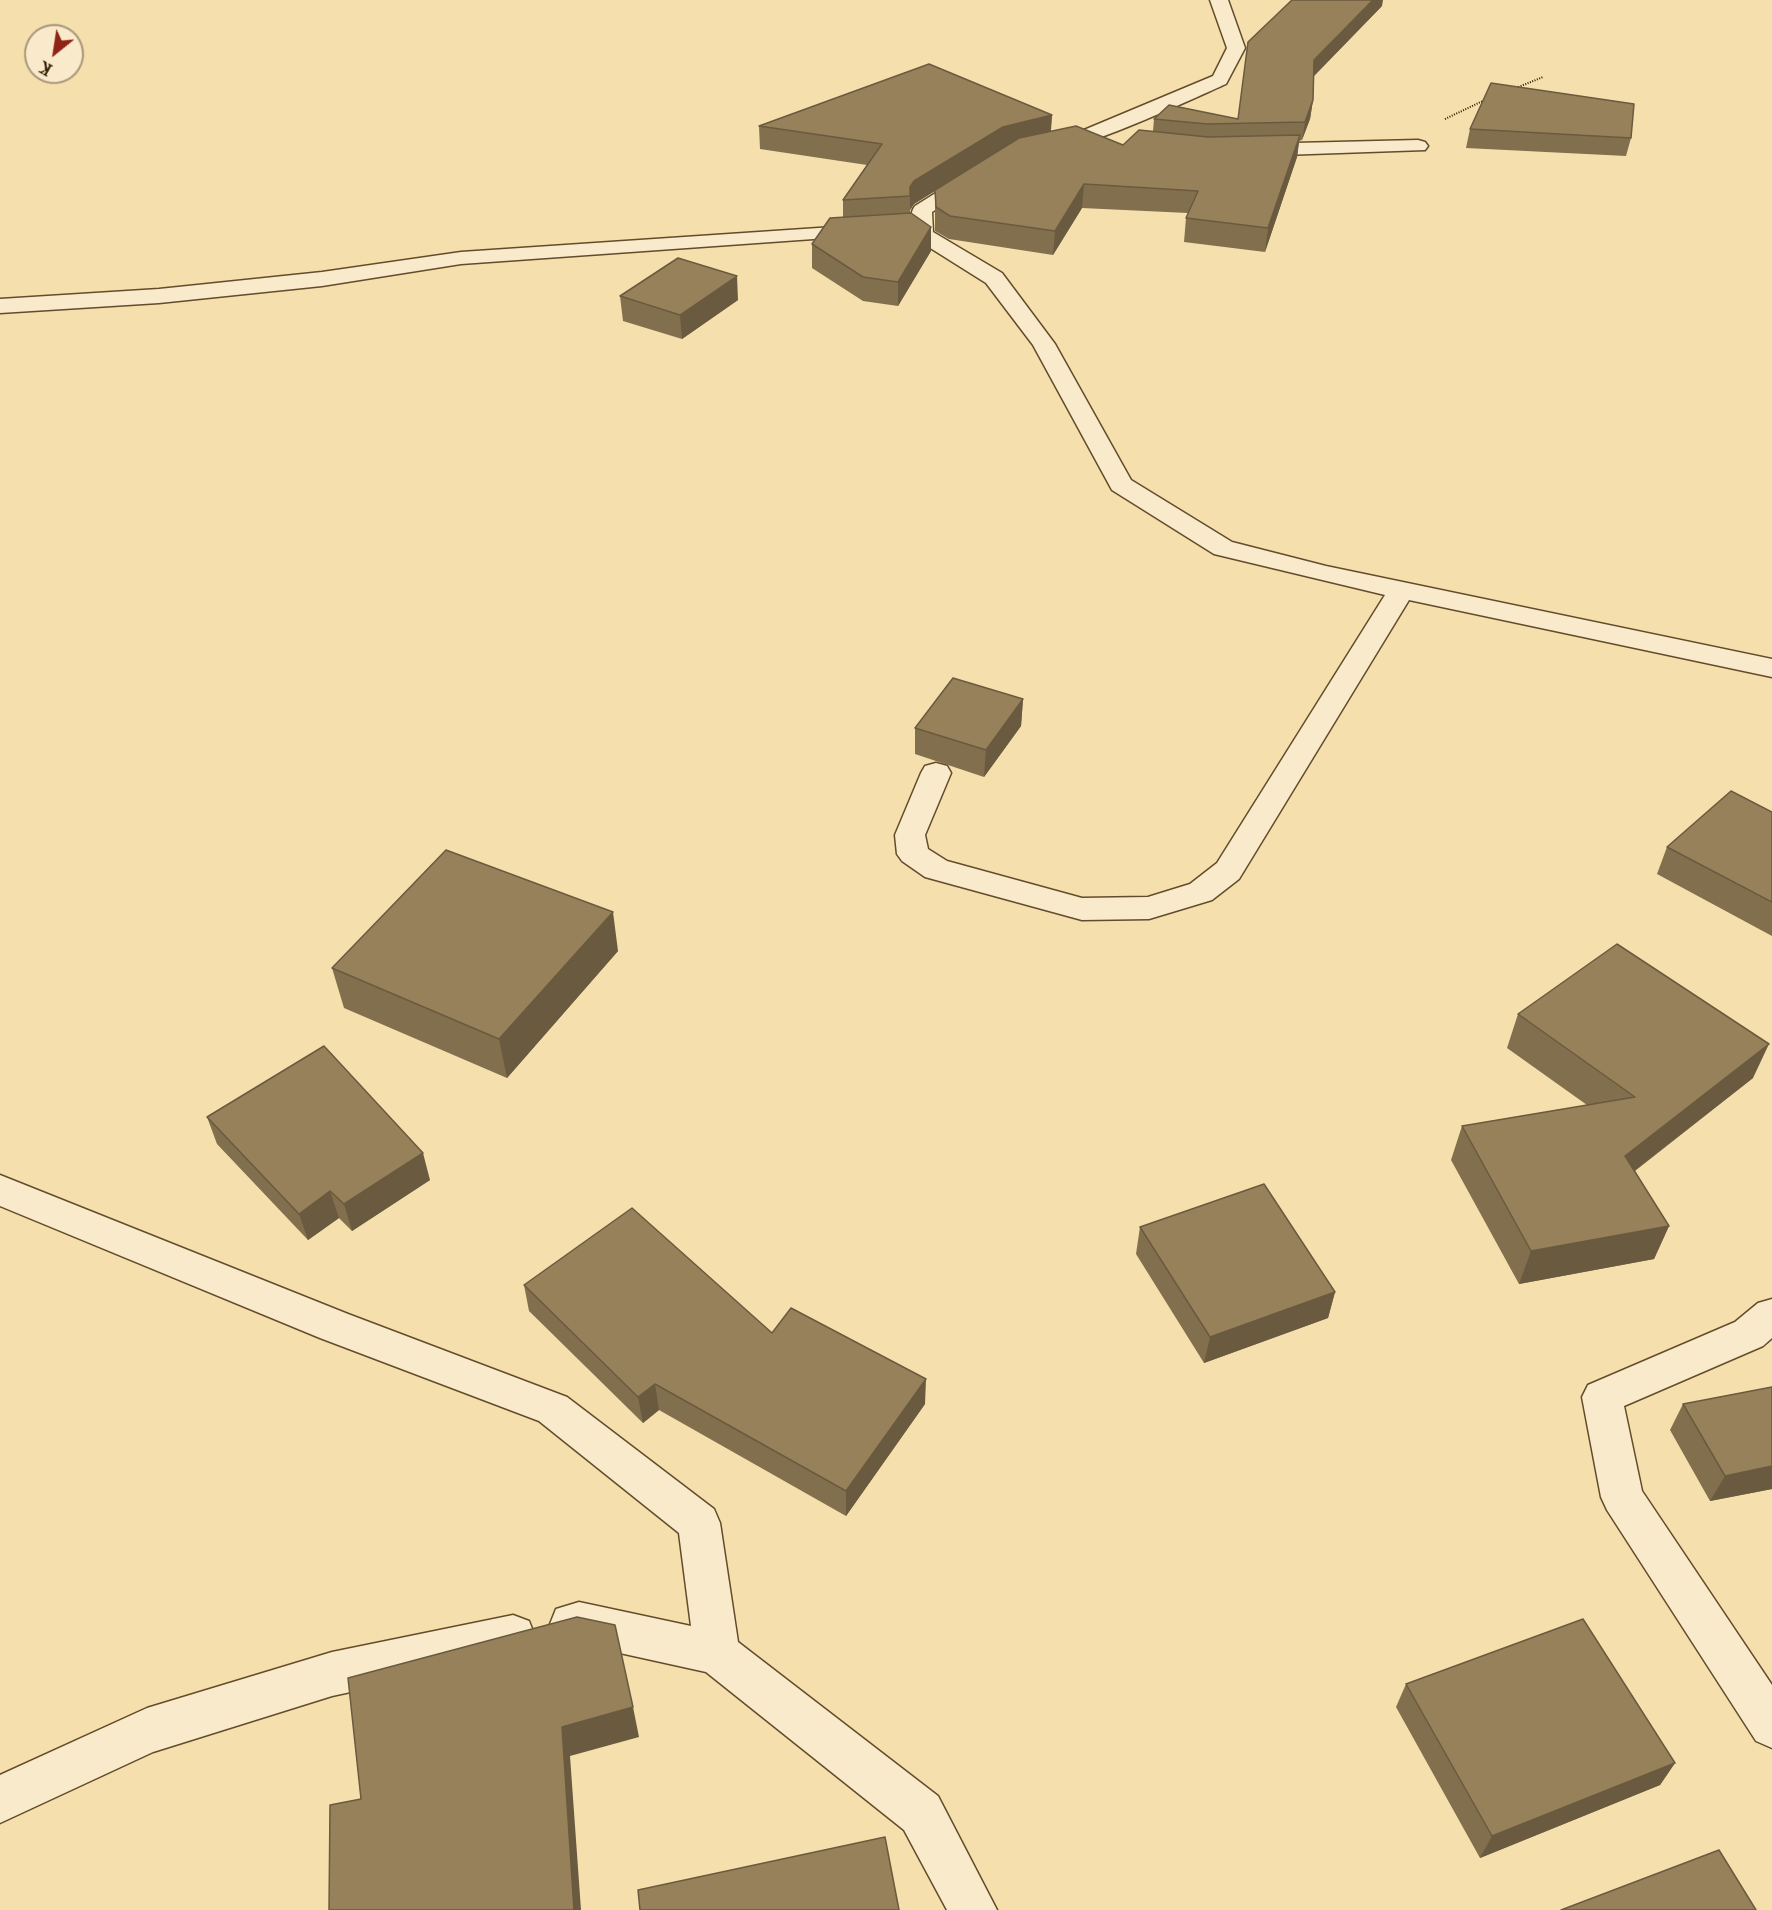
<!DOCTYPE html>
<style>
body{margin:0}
#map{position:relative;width:1772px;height:1910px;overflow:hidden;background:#f4dfad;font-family:"IM FELL Great Primer",serif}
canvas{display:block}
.north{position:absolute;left:24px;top:24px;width:60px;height:60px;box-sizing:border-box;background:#f8eaca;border:2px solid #a99779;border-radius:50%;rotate:210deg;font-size:16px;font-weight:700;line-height:24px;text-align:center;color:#331b00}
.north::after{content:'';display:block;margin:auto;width:21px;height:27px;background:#8f2418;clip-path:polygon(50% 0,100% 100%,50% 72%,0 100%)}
</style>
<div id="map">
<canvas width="1772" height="1910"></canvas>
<div class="north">K</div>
</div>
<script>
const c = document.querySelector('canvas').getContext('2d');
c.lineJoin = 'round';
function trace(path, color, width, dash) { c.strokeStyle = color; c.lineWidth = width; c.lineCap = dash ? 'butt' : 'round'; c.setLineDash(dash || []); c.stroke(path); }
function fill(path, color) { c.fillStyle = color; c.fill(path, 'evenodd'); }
const minor = new Path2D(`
 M1210,0h18l17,48 -19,36c-32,14 -156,73 -183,66l-3,-4 3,-4 29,-7 141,-59 14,-28z
 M1418,140l7,2 3,4 -3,4 -171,6 -7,-2 -3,-4 3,-4 7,-2z
 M973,172l7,2 3,4 -3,4 -48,30 1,20 69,41 53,71 76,136 101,62 94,24 446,93v18l-363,-77 -170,279 -27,21 -63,19 -67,1 -157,-43 -23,-16 -5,-7 -2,-19 26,-62 4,-7 11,-3 11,3 4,7 -26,62 3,14 19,12 135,37 66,-1 42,-13 27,-21 168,-268 -171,-41 -102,-64 -79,-145 -47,-62 -70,-44c-6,-7 -7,-26 -1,-33l51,-32z
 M863,225l7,2 3,4 -3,4 -409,29 -139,22 -163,17 -159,10v-14l159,-10 163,-17 139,-20z
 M0,1175l348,139 219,83 147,112 6,14 18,119 200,154 59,114h-50l-43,-80 -198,-158 -127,-28 -7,1 -16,-6 -6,-15 6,-15 23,-7 112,24 -12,-93 -140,-112 -219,-83 -320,-132z
 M1772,1299v39l-9,8 -139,60 18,85 130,194v63l-16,-7 -149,-231 -6,-13 -19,-100 6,-12 147,-63 23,-19z
 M513,1615l16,6 6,15 -6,15 -16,6 -181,39 -179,56 -153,71v-48l147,-67 185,-56z`);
trace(minor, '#634c2b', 3);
trace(new Path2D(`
 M1516,88l27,-11
 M1445,119l42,-20`), '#331b00', 2, [1, 1.5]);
fill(minor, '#f8eaca');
fill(new Path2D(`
 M1382,6l-68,70 -1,24 -3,19 -8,21 -3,1 -2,16 -32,95 -81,-10 2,-24 2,-5 -106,-5 -29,47 -104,-16 -14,-8v-40l-21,13 -4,6v3l21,38 -33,55 -35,-5 -51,-33v-24l31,-27v-17l24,-35 -107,-16 -1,-23 293,-11 -1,16 72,14 30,-14 1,-12h84z
 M1470,129l161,9 -5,18 -160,-8z
 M620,296l118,4 -56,39 -59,-18z
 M1023,699l-2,27 -37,51 -69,-23v-26z
 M1772,812v124l-115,-62 10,-27z
 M618,951l-111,127 -163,-70 -12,-40z
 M1518,1014l235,64 -118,93 34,55 -15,33 -135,25 -68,-124 11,-34 125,-21 -80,-57z
 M207,1117l223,63 -78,51 -13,-13 -31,22 -91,-96z
 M1140,1227l195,65 -7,26 -124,45 -68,-109z
 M524,1285l248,48 153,71 -79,112 -187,-106 -16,13 -114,-112z
 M1772,1387v102l-62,12 -40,-71 13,-26z
 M1406,1684l269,79 -15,22 -180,73 -84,-151z`), '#826f4d');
fill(new Path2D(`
 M1373,0h10l-1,6 -70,72 2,-18z
 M1313,100l-3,19 -8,21 3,-18z
 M1052,115l-2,23 -48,11 -88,55 -4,6v-23l4,-6 89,-54z
 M1300,135l-3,22 -32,95 3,-24z
 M1084,184l-2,24 -29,47 2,-24z
 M931,227v24l-33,55v-24z
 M737,276l1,24 -56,39 -2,-24z
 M1023,699l-2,27 -37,51 2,-27z
 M613,912l5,39 -111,127 -8,-39z
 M1769,1044l-16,34 -142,111 14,-33z
 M423,1153l7,27 -78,51 -8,-27z
 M330,1191l9,27 -31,22 -9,-26z
 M1669,1226l-15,33 -135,25 12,-33z
 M1335,1292l-7,26 -124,45 6,-26z
 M926,1379l-1,25 -79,112v-25z
 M655,1384l4,26 -16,13 -5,-26z
 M1772,1466v23l-62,12 15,-25z
 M633,1707l6,30 -69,19 11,154h-7l-12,-183z
 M1675,1763l-15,22 -180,73 12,-22z`), '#6a5a3f');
const building = new Path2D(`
 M1292,0h81l-59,60 -1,40 -8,22 -98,2 -53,-5 15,-14 69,14 10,-77z
 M929,64l123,51 -49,12 -89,54 -4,6v9l-67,4 39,-56 -123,-18z
 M1491,83l143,21 -3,34 -161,-9z
 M1076,126l47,19 16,-15 69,7 92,-2 -32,93 -82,-10 12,-27 -114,-7 -29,47 -105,-15 -14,-9 -1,-17 84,-52z
 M911,213l20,14 -33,55 -35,-5 -51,-33 18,-26z
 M678,258l59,18 -57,39 -60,-19z
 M953,678l70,21 -37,51 -71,-22z
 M1731,791l41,21v90l-105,-55z
 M446,850l167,62 -114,127 -167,-71z
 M1617,944l152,100 -144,112 44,70 -138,25 -69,-125 173,-29 -117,-83z
 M324,1046l99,107 -79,51 -14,-13 -31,23 -92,-97z
 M1264,1184l71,108 -125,45 -70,-110z
 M632,1208l140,125 19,-25 135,71 -80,112 -191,-107 -17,13 -114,-112z
 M1772,1387v79l-47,10 -42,-72z
 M577,1617l38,8 18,82 -71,20 12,183h-245l1,-105 31,-6 -13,-121z
 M1583,1619l92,144 -183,73 -86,-152z
 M885,1837l14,73h-259l-2,-20z
 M1719,1850l37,60h-195z`);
fill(building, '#97815a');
trace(building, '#6a5a3f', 1.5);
</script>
